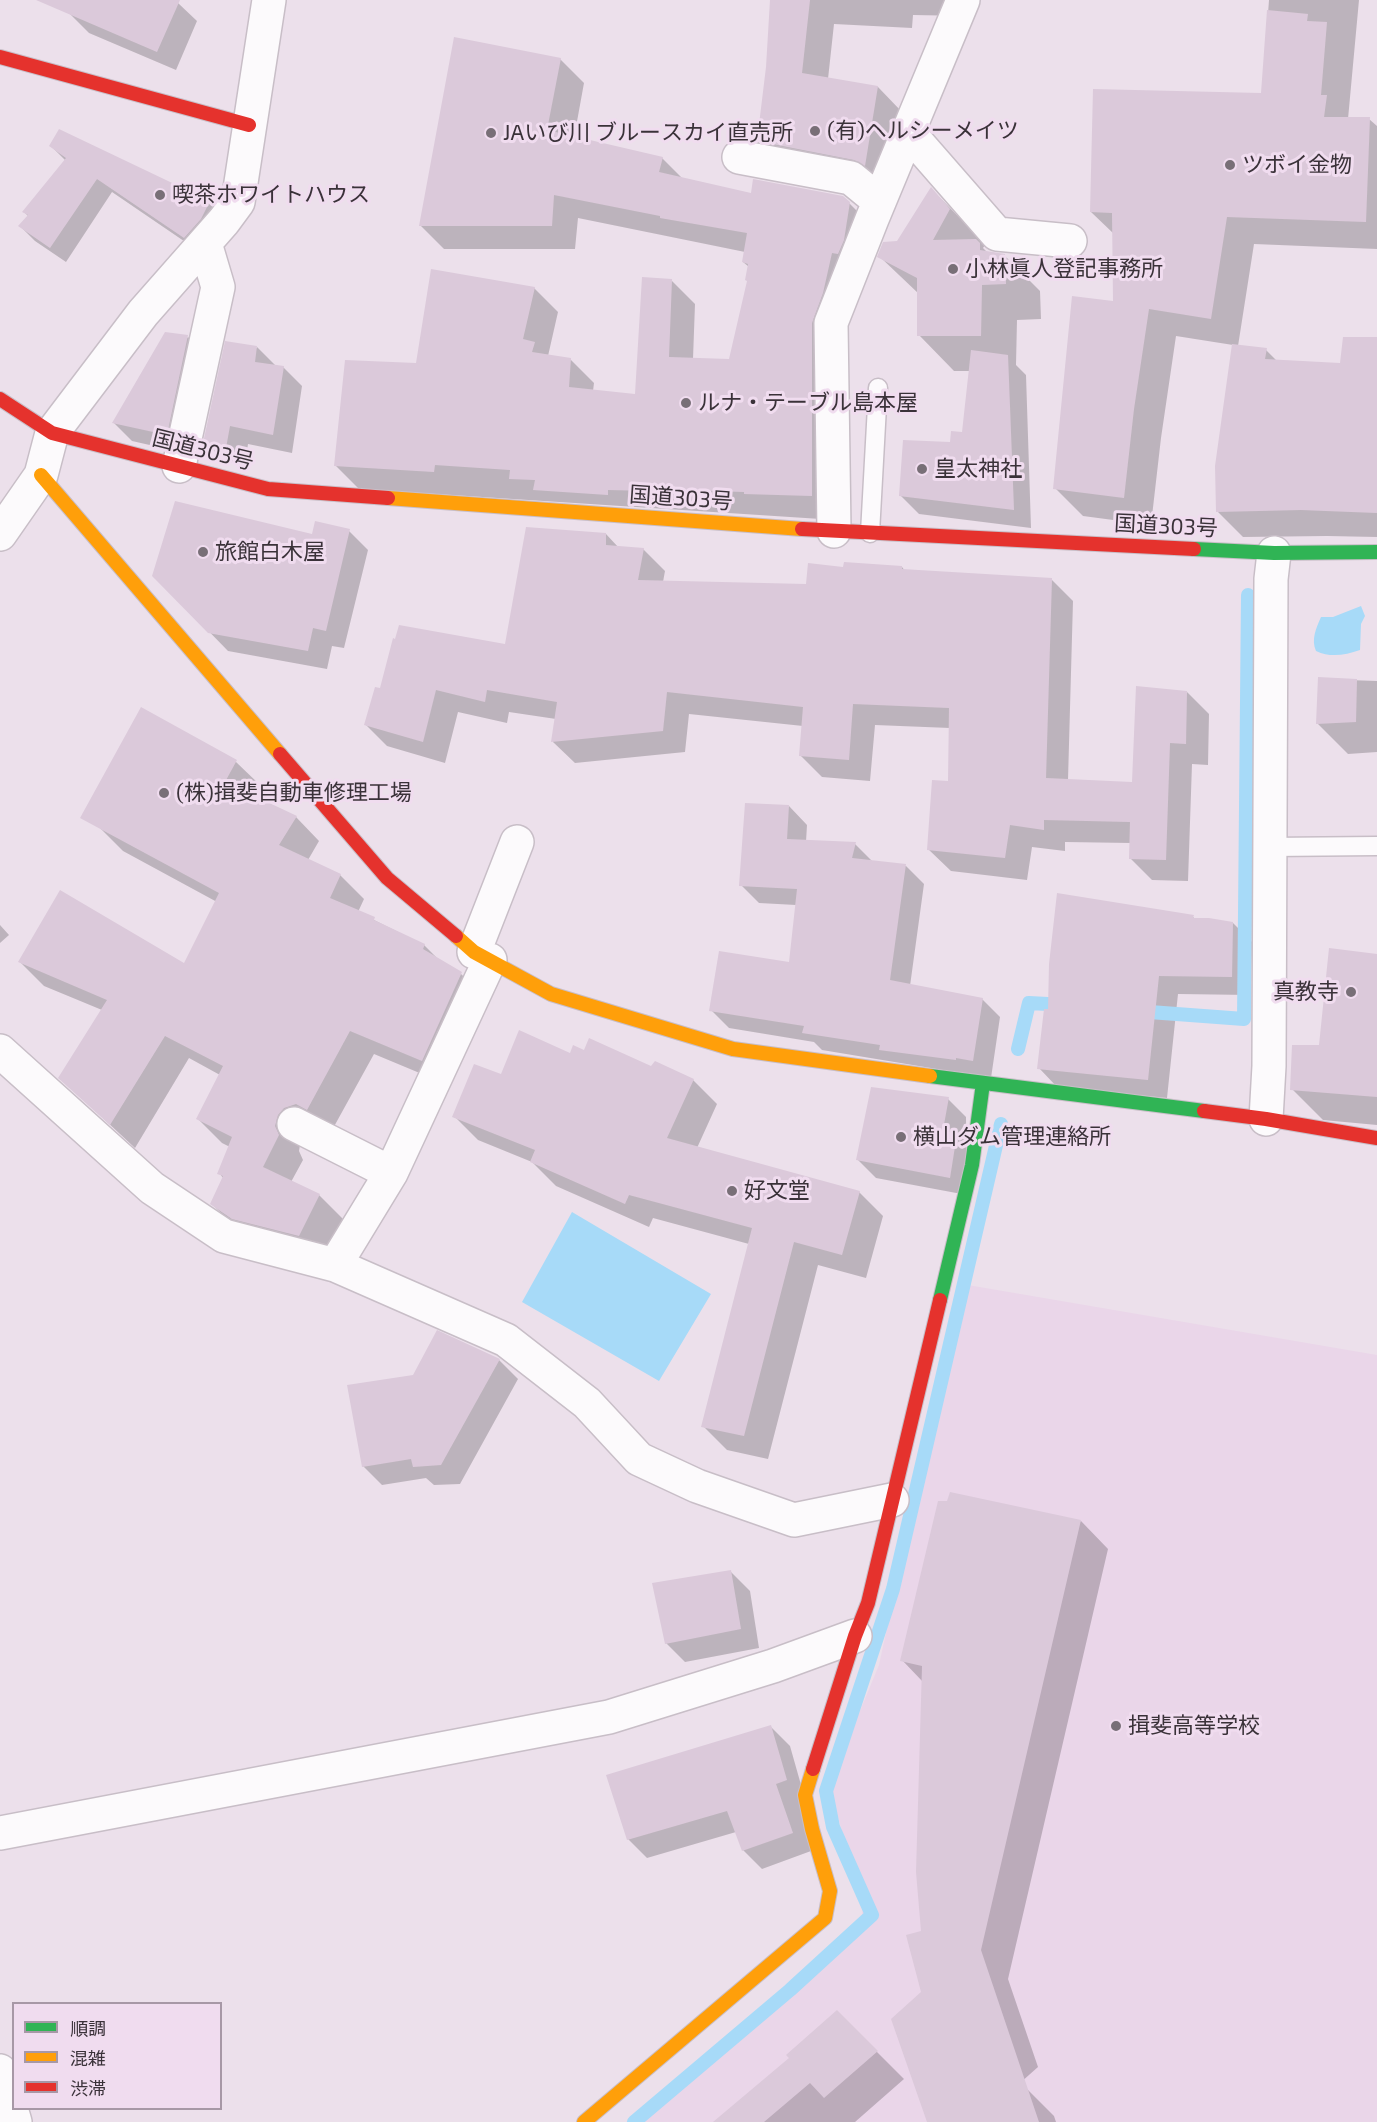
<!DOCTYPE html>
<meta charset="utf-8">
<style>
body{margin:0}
#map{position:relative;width:1377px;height:2122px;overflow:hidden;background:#ece0eb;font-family:"Exo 2","Noto Sans JP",sans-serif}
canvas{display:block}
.legend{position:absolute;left:12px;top:2002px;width:210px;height:108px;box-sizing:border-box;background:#f0dcef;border:2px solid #a798a6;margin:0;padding:8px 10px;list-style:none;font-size:18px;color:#3a3239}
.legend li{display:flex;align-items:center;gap:12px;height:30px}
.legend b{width:30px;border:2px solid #a798a6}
</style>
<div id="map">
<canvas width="1377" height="2122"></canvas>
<ul class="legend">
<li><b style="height:8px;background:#30b455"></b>順調</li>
<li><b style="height:8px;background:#ff9f0a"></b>混雑</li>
<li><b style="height:8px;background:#e5322d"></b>渋滞</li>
</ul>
</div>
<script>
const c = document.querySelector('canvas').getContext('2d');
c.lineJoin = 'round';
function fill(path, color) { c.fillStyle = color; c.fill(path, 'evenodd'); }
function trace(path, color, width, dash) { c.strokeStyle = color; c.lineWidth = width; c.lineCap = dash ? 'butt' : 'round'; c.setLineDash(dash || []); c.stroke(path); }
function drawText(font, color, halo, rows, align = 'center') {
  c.font = font + ' "Exo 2","Noto Sans JP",sans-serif'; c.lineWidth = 6; c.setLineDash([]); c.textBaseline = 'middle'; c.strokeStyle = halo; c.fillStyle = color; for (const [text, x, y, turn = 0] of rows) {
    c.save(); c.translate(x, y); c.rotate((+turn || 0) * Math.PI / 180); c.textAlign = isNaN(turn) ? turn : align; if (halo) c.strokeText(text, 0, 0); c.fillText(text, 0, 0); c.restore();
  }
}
fill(new Path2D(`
 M962,1284l415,71v767h-751l235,-195 2,-23 -34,-118 50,-121z`), '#ead6e9');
fill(new Path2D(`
 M1361,606l4,10 -4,8 -1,26c-15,5 -29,8 -44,1 -5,-11 0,-23 5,-34h12z
 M572,1212l139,82 -52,87 -137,-79z`), '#a7daf8');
fill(new Path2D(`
 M76,0h96l6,3 19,18 -21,49 -87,-37 -19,-19z
 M777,0h190l-1,16 -53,-1 -1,13 -78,-4 -6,55 50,8 24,25 -12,77 -106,-23 -25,-25z
 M1269,0h90l-11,119h21l8,7v123l-123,-5 -16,102 28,4 11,11 65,3 35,-26v199l-50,-1 -84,1 -26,-26 16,-166 -57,-9 -15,102 -10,87 -68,-9 -28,-28 60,-185 -1,-69 -23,-22 171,-117z
 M560,59l24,24 -10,55 88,20 21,21 70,16 96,8 24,24 -27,90 -10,203 -477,-31 -24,-24 82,-101 117,-76 24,24 -10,44 22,3 24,24 -1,8 44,4 34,-115 24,24 -2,55 37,1 18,-79 1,-14 -6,-5 2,-10 -167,-34 -3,31h-131l-24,-24z
 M51,146l158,56 15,15 -24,35 -88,-60 -46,70 -31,-21 -15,-15 8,-10 -4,-4 42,-51z
 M931,189l35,35 19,21 -2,3 5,5 16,2 36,36 1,28 -24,1 -1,45 10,10 5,153 -112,-14 -19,-19 63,-61 7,-63h-16l-35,-36v-41l-40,-38 19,-13z
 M188,337l18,19 -21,97 -53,-12 -18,-18z
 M257,347l19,19 7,1 19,19 -10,67 -44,-9 -3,22 -21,-5 -19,-19z
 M349,531l19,19 -24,98 -12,-2 -5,23 -99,-18 -74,-76 159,-39z
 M606,534l13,14 24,1 22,22 -2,11 145,4 37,-17 57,-2 3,4 146,8 22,22 -5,179 65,4 54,-92 22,22 -1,51 -16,-1 -4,117 -36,-1 -22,-22 1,-15 -66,-1v9l-33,-4 -5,33 -76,-9 -23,-22 22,-66v-55l-75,-3 -5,56 -48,-4 -22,-22 3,-29 -114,-12 -4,38 -110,11 -22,-21 3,-23 -47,-7 -2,11 -49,-11 -13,51 -58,-17 -22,-22 17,-34 124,-44z
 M1319,679l58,2v71l-29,2 -31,-31z
 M141,709l95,53 24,23 -6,12 42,20 23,24 -11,19 32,15 24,24 -6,13 66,33 17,17 20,12 24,23 -39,87 -72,-30 -43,78 -30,7 -2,12 4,9 -12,22 28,13 24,24 -20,40 -87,-31 -24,-24 12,-25 -5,-6 11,-26 -8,-4 -24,-24 22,-44 -31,-17 -54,90 -75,-70 42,-68 -58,-24 -24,-24 165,3 32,-63 -94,-51 -24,-24z
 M789,806l18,19 -1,17 49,2 18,18 33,4 18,18 -14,102 72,13 18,18 -9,61 -169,-28 -8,-8 -85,-14 -18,-18 79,-46 6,-59 -37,-2 -18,-18z
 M1193,917l3,3 37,3 19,19 -2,53 -72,-1 -11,104 -110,-11 -18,-19 10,-57z
 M0,925l9,10 -9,8z
 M1377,955v170l-54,-5 -31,-31 29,-42z
 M571,1055l80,13 42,12 24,24 -20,44 162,44 24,24 -17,62 -48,-13 -50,194 -41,-9 -24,-24 46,-182 -96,-26 -4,9 -93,-41 -24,-24 -54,-22 -24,-24 48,-40z
 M948,1099l18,18 1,78 -91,-17 -18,-18z
 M499,1360l19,19 -58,105 -26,1 -8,-7 -44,7 -19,-19 50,-90z
 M1081,1521l27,28 -100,430 30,88 -62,55h-43l-10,-129v-311l-21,-22z
 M731,1572l19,19 9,57 -74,14 -19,-19z
 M771,1727l19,19 15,53 6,52 -49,18 -19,-19 -7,-18 -89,26 -19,-19z
 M837,2012l67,67 -49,43h-139l75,-64z
 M1027,2089l27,27 2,6h-61z`), '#0003');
trace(new Path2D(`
 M1136,1011l108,8 4,-424
 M1018,1049l11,-46 37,2
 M634,2122l156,-132 82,-75 -39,-88 -7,-36 67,-202 108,-465`), '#a7daf8', 14);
fill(new Path2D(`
 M36,0h144l-23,52z
 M770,0h40l-8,73 76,13 -13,80 -11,-6 -97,-19 9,-74z
 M1267,10l41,4 -1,7 20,1 -6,73h6l-3,22h46l-4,105 -139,-5 -16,102 -62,-10 -15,100 -10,89 -71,-9 19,-193 41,5 -1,-88 -22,-1 3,-123 168,4z
 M454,37l107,21 -14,72 116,27 -4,15 92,21 2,-14 90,17 7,6 -6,38 -6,14 -6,-1 -9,40 -11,30v173l-68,-2v-2l-90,-3v2l-46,-1v5l-75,-5 2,-10 -26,-1 1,-9 -75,-5 -1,7 -100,-6 11,-106 71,3 15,-94 104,18 -12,52 12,3 -3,10 39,6 -2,29 66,7 7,-117 30,2 -3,78 60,2 18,-78 -2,-1 3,-16 -6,-2 5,-29 -87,-15v-2l-106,-21 -2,31h-133z
 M59,129l151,72 -9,18 -17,19 -87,-59 -47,69 -32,-22 10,-11 -6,-3 44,-54 -17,-12z
 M931,187l19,22 -17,31 43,-1 4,4v7l25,4 1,30 -24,1 -1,51h-64v-58l-40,-21 6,-15 14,-1z
 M165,332l23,3 -21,100 -55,-12z
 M1343,337h34v176l-76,-3 -85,2 -1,-46 17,-122 35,4 -2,11 75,4z
 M225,341l32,5 -2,16 29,4 -11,69 -43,-9 -4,22 -23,-5z
 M971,350l37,5 6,155 -115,-14 4,-56 47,2 1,-11 11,1z
 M175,501l137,33 3,-13 35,8 -24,102 -13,-3 -5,23 -100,-18 -53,-54 -3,-3z
 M526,527l80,6v12l38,3 -6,32 168,4 2,-21 35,4 1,-5 58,4v3l150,9 -6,200 86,4 4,-96 51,5 -1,53 -16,-1 -4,117 -37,-1 1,-37 -86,-2v10l-34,-5 -5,33 -78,-8 5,-70 16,1 1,-73 -96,-4 -4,56 -50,-4 4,-49 -136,-15 -4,39 -112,11 6,-40 -70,-12 -2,12 -49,-12 -13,52 -59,-17 11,-38 5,1 13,-50 2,1 4,-14 106,19z
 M1318,677l39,2 -1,43 -40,2z
 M141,707l96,53 -12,22 72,34 -18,29 62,29 -11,24 45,19 -1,3 51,24 -2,5 39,23 -40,89 -72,-30 -43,79 -11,-6 -12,4 -6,7 -3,11 4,9 -16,32 57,27 -21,42 -67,-17 -22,-15 13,-28 -6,-2 15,-37 -36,-18 27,-53 -58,-30 -55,89 -52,-47 49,-78 -89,-38 42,-72 124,73 35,-70 -139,-75z
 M745,803l44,2 -2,34 69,3 -4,16 54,6 -16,116 93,18 -10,63 -17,-3v2l-77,-10 1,-5 -78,-12 2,-7 -95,-15 10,-60 70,11 8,-73 -58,-3z
 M1057,893l137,22 -1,3h16l24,4 -1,55 -73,-1 -11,104 -111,-11 7,-60h4l1,-45z
 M1329,948l48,6v143l-87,-7 2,-45h27z
 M519,1030l51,23 3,-8 11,5 5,-12 62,28 4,-5 39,18 -27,59 193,53 -18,64 -48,-13 -50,194 -43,-9 51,-199 -123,-33 -4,9 -95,-42 5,-12 -83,-33 22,-53 27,10z
 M871,1087l78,10 -6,33 14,4 -7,44 -94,-18z
 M437,1330l63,29 -59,106 -28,2 -2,-8 -49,8 -15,-82 66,-10z
 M950,1492l131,28 -100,430 58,172h-112l-36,-103 30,-27 -15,-57 15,-4 -5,-59 6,-206 -22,-5 38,-160h9z
 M731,1570l10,59 -76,15 -13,-61z
 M771,1725l16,55 -11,4 17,49 -51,18 -15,-40 -100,29 -21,-65z
 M837,2010l41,41 -54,47 -14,-15 -46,39h-51l76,-64 -3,-3z`), '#dbc9da');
const lane = new Path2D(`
 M870,533l8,-145
 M1270,847l107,-1`);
const street = new Path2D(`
 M908,132l89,102 73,7
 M739,157l112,21 28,23
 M179,466l39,-179 -13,-44
 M834,531l-3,-208 41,-104 91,-219
 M0,534l41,-59 11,-42 91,-120 81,-92 14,-19 31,-202
 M474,952l43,-110
 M0,1051l152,137 72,48 111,29
 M1266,1119l3,-53 2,-487 3,-26
 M294,1124l97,49 -56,92 171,75 81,63 52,56 58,27 97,34 98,-20
 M391,1173l99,-213
 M0,1833l609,-116 164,-51 82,-30
 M0,2071l15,51`);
const fast = new Path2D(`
 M1194,549l80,4 103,-1
 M930,1076l274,35
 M940,1300l32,-135 11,-82`);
const slow = new Path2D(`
 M41,475l239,279
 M388,498l414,31
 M456,936l18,16 77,42 182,55 197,27
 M584,2122l241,-204 5,-27 -18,-62 -7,-34 8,-26`);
const jam = new Path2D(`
 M0,57l249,68
 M0,399l52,34 216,56 120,9
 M802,529l392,20
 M280,754l107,124 69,58
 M1204,1111l62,8 111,19
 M813,1769l42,-133 13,-33 72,-303`);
trace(lane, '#c8bec7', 21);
trace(street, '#c8bec7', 36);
trace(fast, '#c8bec7', 16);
trace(slow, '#c8bec7', 16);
trace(jam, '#c8bec7', 16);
trace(lane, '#fcfafc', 18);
trace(street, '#fcfafc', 33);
trace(fast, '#30b455', 14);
trace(slow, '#ff9f0a', 14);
trace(jam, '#e5322d', 14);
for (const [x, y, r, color] of [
 [815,131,6,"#786f77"],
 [491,133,6,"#786f77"],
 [1230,165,6,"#786f77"],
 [160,195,6,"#786f77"],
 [953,269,6,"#786f77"],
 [686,403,6,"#786f77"],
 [922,469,6,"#786f77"],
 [203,552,6,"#786f77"],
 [164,793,6,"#786f77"],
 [1351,992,6,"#786f77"],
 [901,1137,6,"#786f77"],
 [732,1191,6,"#786f77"],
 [1116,1726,6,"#786f77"]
]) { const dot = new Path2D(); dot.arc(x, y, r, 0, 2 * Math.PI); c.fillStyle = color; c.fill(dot); trace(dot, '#f0dcef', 2); }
drawText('22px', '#3a3239', '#f0dcef', [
 ["(有)ヘルシーメイツ",827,131],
 ["JAいび川 ブルースカイ直売所",503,133],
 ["ツボイ金物",1242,165],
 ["喫茶ホワイトハウス",172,195],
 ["小林眞人登記事務所",965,269],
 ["ルナ・テーブル島本屋",698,403],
 ["皇太神社",934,469],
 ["旅館白木屋",215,552],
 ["(株)揖斐自動車修理工場",176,793],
 ["真教寺",1339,992,"right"],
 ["横山ダム管理連絡所",913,1137],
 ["好文堂",744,1191],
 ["揖斐高等学校",1128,1726]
], 'left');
drawText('22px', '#3a3239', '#f0dcef', [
 ["国道303号",203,450,14],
 ["国道303号",681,498,4],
 ["国道303号",1166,526,3]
]);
</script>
